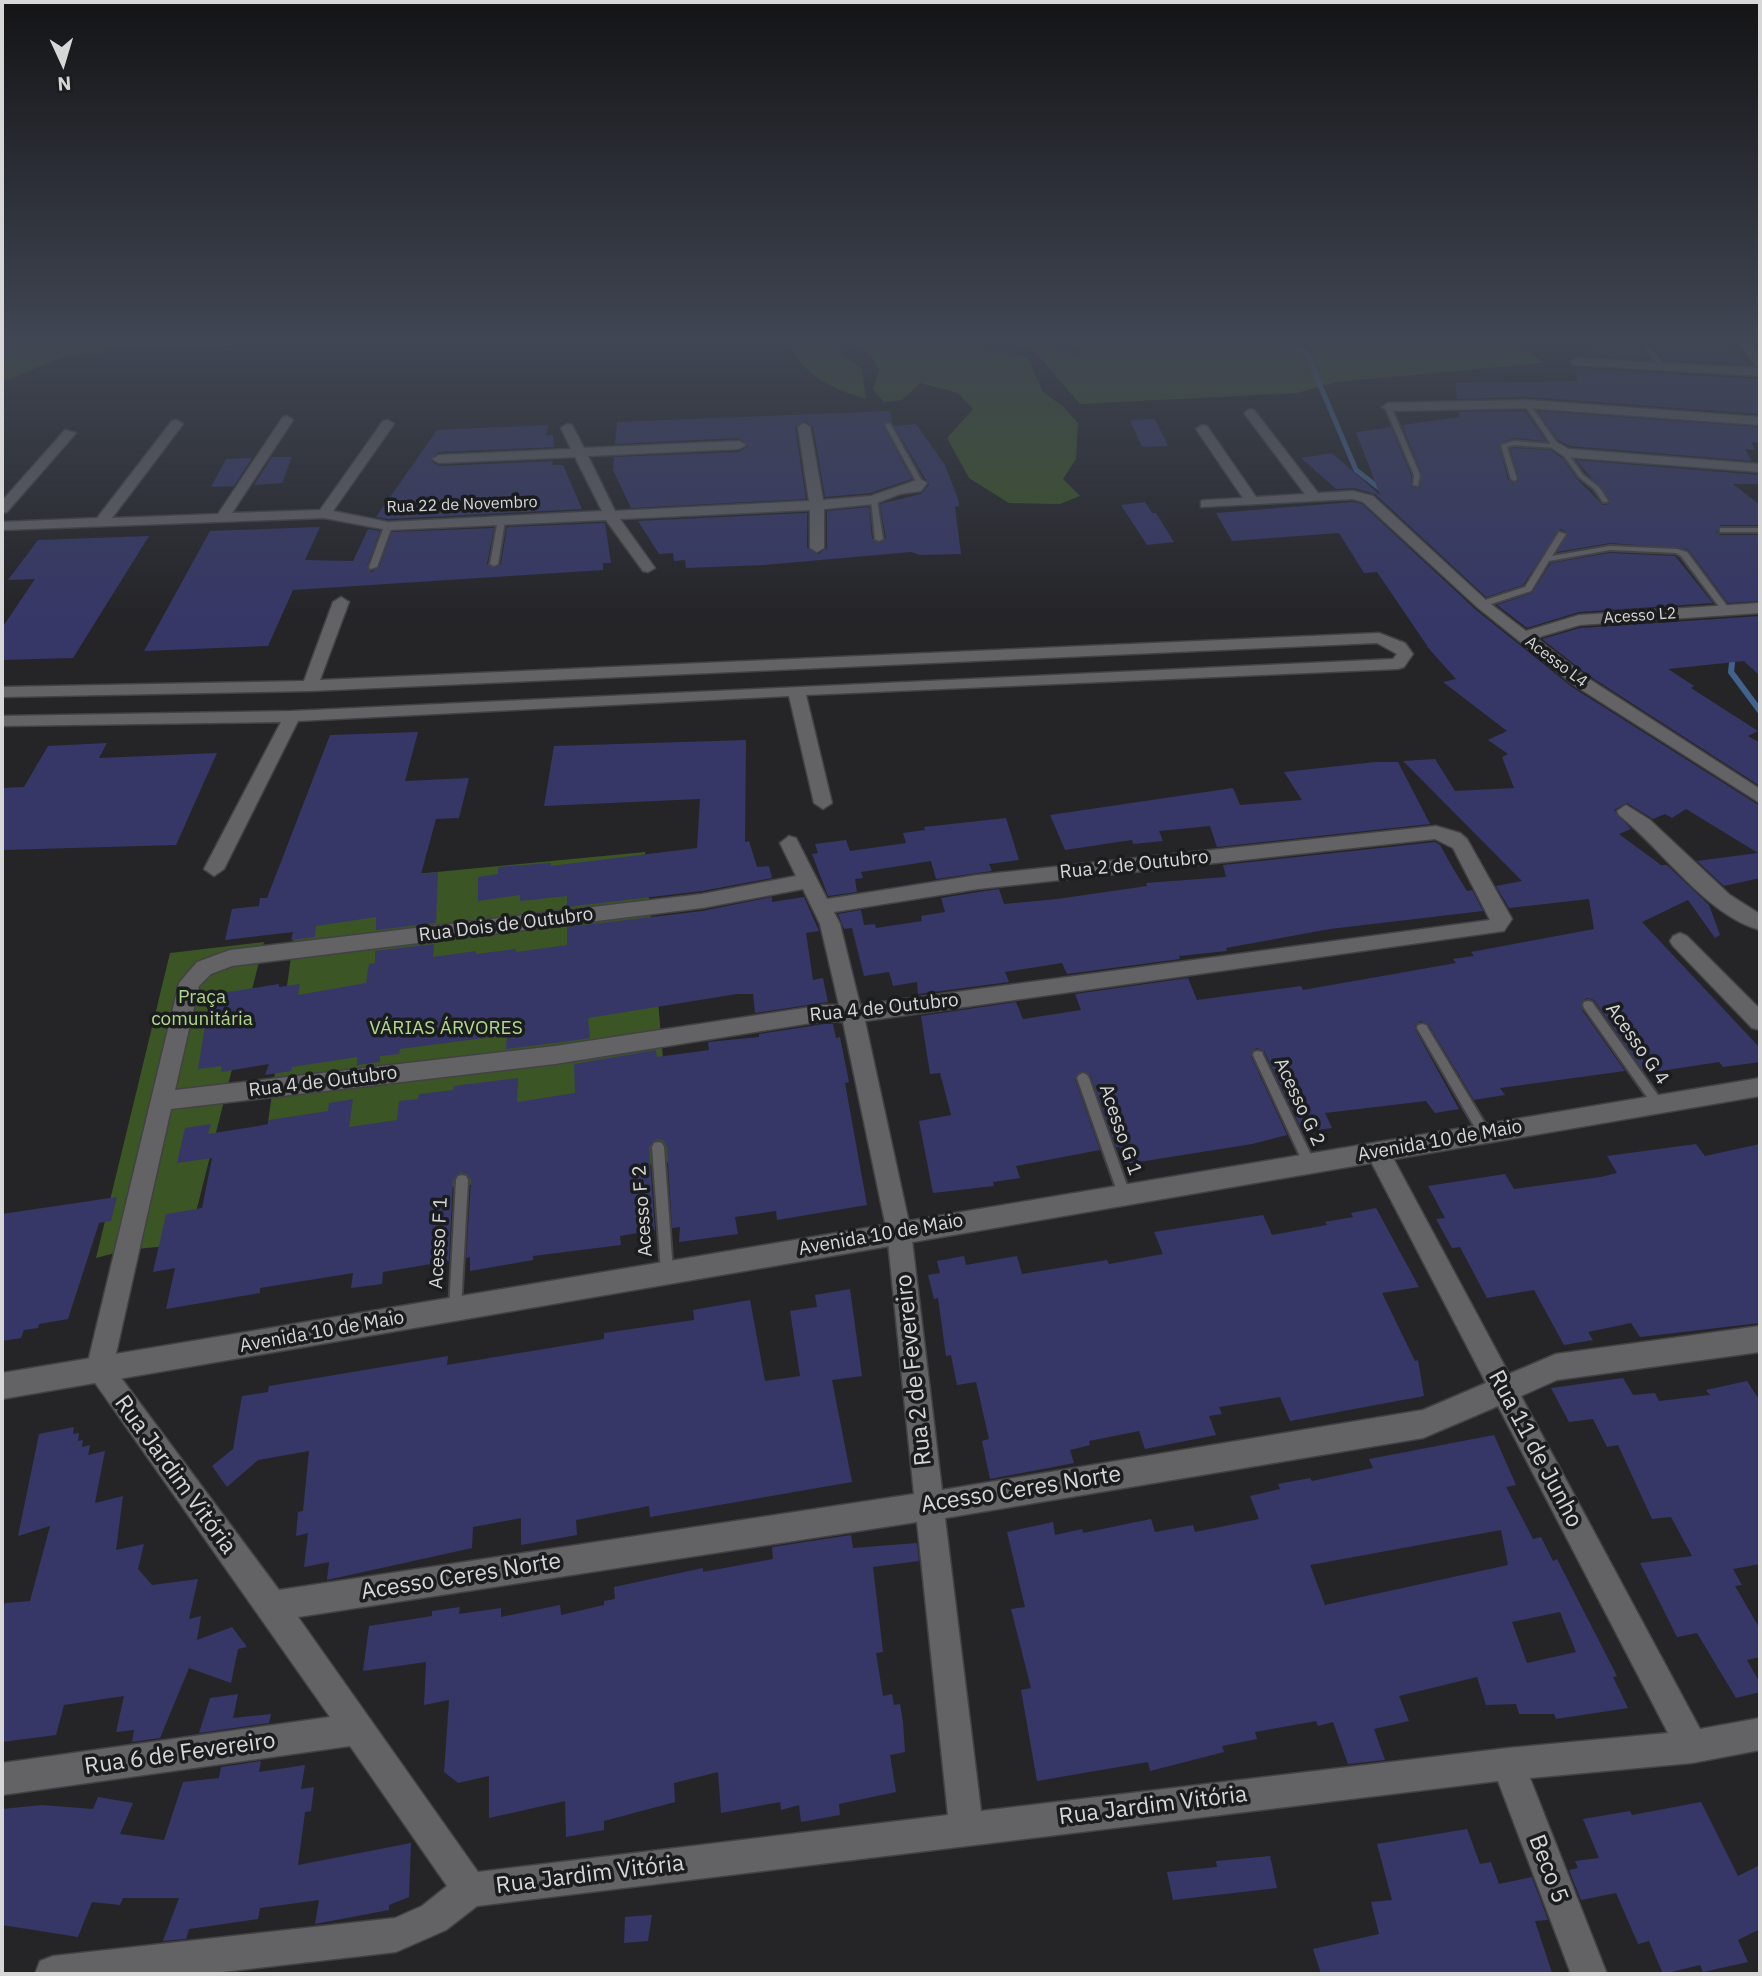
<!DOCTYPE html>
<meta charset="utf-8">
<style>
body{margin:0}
#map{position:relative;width:1762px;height:1976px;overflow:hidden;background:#252528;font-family:"IBM Plex Sans",sans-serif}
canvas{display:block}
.frame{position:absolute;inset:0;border:4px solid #d7d7d8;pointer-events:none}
.north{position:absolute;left:28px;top:28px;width:70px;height:70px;-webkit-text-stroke:5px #1b1c1e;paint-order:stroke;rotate:176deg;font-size:19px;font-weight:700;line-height:28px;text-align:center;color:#d7d7d8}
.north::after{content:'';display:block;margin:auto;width:24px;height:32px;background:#d7d7d8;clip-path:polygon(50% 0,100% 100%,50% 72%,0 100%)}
</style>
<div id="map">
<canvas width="1762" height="1976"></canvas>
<div class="frame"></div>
<div class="north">N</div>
</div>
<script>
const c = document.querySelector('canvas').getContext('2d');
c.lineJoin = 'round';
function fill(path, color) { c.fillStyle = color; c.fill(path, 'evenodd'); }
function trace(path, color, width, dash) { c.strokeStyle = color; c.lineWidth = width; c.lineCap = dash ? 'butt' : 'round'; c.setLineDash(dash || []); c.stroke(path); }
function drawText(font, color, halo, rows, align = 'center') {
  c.font = font + ' "IBM Plex Sans",sans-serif'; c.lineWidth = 7; c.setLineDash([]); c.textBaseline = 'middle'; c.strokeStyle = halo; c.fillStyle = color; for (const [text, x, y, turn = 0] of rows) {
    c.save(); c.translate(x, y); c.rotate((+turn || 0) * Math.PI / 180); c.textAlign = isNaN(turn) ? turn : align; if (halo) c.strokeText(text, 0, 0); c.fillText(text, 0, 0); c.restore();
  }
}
fill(new Path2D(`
 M2,344h253l-126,5 -63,7 -64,26z
 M790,344h51v10l21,15 4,30c-31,-9 -64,-23 -76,-55z
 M853,344h123l52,14 15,34 21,15 14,16 -2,36 -13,20 17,17 -20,8 -51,-1 -40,-25 -22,-40 26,-29 -15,-16 -38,-10 -18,17 -18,2 -11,-13 6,-19 -8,-14z
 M1011,344h45l22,12 -8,-12h450l24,19 -207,19 -40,11 -217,11 -45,-52z
 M645,852l27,310 -416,47 45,-324z
 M264,942l-76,302 -62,6 -30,8 74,-305z`), '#3c5524');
trace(new Path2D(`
 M1285,344l21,8 50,118 27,21`), '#40628e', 5);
trace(new Path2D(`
 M1733,654l-2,18 29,39`), '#40628e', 6);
fill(new Path2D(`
 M1586,344h52l12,15 -66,-3z
 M1650,344h82l16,21 -84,-5z
 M1581,368l178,11 1,35 -233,-17 -70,2 -2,-16 122,-2 -2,-12z
 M890,411l2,11 -5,-1 -4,5 29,53 -42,14 -45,4 -12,-70 -8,-6 -10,6 11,72 -175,9 -18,-38 1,-13 125,-5 9,-6 -9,-8 -124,6 2,-22z
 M1525,411l21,30 -32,-3 -15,6 9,36 5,3 6,-3 -9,-31 4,-1 37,2 12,9 14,20 26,26 6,-1 1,-4 -34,-40 184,15v9h-27l27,21v20h-40l-3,7 3,3h40v66l-32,2 -40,-54 -78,-6 -53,9 11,-19 -8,-4 -37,56 -37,12 -111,-103 -21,-6 -18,1 -35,-31 31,-5 48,42 -24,-63 35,-5 20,48v12l8,1 3,-14 -20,-49 57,-8v-5z
 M1538,411l222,16v16l-9,-1 4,8 -10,-1 7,12 -182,-15 -12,-6z
 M1155,419l13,27 -26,1 -12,-27z
 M916,424l29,41 14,37v4l-4,1 6,47 -41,1 -9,-3 -147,13 -78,3 -1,-8 -11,1 -1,-8 -14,1 -21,-33 169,-8v35l11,6 9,-6v-37l42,-4 3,32 8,4 6,-4 -6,-35 41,-10 8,-9 -35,-59z
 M548,425l-2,10h7l1,12 -115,5 -9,8 9,6 114,-5 -1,4h11l19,44 -194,10 -12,-2 61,-87z
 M272,457h20l-10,26 -28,2z
 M252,458l-18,28 -23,1 15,-28z
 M1145,502l7,11h4l18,29 -27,3 -26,-40z
 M1353,502l9,2 113,105 97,78 188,119v72l-36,8 -27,-25 61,-8 -72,-44 -14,9 -7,-4 -12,5 -26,-16 -13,7 17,19 -12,5 42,31h6l42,40 11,30 -5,3 -27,-38 -46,22 118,126v14l-37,5 -4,-5 -65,10 -3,-4 -9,1 -48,-69 -7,-2 -5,3v9l43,61 -125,17 5,7 -31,5 -46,-76 -7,-3 -5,3 -1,5 44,80 -24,4 -9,-12 -101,12 7,15 -29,4 -39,-81 -7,-3 -5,3 -1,5 36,79 -35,9 -126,20 -6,-17h-4l-25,-70 -9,-6 -7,8 25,71 -84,16 4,12 -27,4 1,4 -61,7 -14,-72 32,-6 -11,-42 -10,1 -9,-58 95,-14 7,17 58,-9 -6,-16 113,-16 9,22 104,-14 2,4 153,-27 -3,-4 21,-3 -3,-4 123,-23 -5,-30 -80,9 -13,-22 26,-5 -119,-120 32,-2 20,32 59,-3 -12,-31 6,-3 -20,-14 19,-9 -64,-49 13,-3 -26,-29 -53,-78 -13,1 -25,-40 -107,8 -16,-28z
 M605,523l6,40h-8v7l-310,20 -25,56 -124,5 66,-120 110,-4 -15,33 48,1 15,-32 12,2 -13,35 4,6 8,-4 13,-36 102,-4 -7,36 8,4 6,-4 6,-37z
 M149,536l-76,122 -71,2v-32l33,-49 -27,1 30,-40z
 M1610,553l65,3 38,47 -134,9 -52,16 -30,-23 35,-12 19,-30z
 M1760,616v60l-16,-15 -76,8 26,17 -3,2 67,43 -10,5 12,7v43l-172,-111 -46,-36 38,-11z
 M418,732l-13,49 64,-3 -10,40 -23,1 -15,55 17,-2 -2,51 -60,7v-13l-60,9 -1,11 -24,3 2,-8 -68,8 7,-31 27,-3 1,-8h7l63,-163z
 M746,740l-1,102 4,-1 8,26 12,-1 3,12 -70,13 -135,16v-11l-47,5v-6l-42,6v-24l20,-3v-7l53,-4v3l146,-18 3,-49 -156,7 10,-60z
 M107,743l-8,15 118,-5 -41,92 -174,5v-62l22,-1 24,-41z
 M1375,762h23l32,62 -213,23 -7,-21 -51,5 4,10 -30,3 -1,-4 -67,10 -15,-35 183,-27 7,17 62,-5 -18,-28z
 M1006,818l13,42 -30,4 3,7 -56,8 -5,-18 -70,11 2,6 -8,1 2,13 -29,4 -16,-42 6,-1 -3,-9 31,-4 4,11 56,-8 -3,-10 22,-3 -1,-3z
 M1435,842l5,3 14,25 13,21 5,-1 11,21 -153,18 -104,19 1,3 -48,5 1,3 -113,15 -5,-11 -57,9 4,10 -91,12 -1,-12 -24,4 -4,-14 -25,4 -12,-48 -8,1 -6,-15 23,-4 3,15 11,-1 1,4 46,-7 -1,-5 24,-4 -4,-14 37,-6 21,-3 5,15 53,-5 90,-13 -1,-3 80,-6 -3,-12z
 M772,897v5l32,-5 15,34 -13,2 7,47 10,-2 5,24 -73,11 -2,-19h-16l-149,24 2,20 -20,3 -64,8 1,-14 -107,14 -1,5 -19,2v6l-23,3v-8l-65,10 -1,4 -26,4 4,-11 -48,8 1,-6 -24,3 12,-74 69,-11v3l21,-3 -2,11 68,-12 3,-19 6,-1v-12l59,-7 -1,13 43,-6v3l40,-5v3l51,-7v-18l135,-16z
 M824,1024h9l3,14 4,-1 9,45 -4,1 22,122 -90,15 -1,-9 -41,6 3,17 -59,8 1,-15 -8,1 -5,-81 -4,-7 -6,-1 -8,8 6,83 -35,6 1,9 -88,11v4l-63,11v-14l-4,1 5,-78 -3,-5 -7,-3 -8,8 -4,81 -66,11 -1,12 -31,4 2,-15 -93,15v5l-94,16 9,-41 -22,4 13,-58 36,-6 10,-50 -35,5 8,-35 26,-4 -3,10 50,-8 10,-2 1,-4 59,-9 1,-8 24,-4 -4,28 48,-7 2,-19 19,-2 1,-5 34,-4 1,-4 64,-8 -1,24 58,-9 -1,-29 82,-14 1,7 52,-7 -1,-8 51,-5v-3z
 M1696,1144l9,12 55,-12v179l-120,14 -9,-14 -43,9 5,8 -29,5 -30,-55 -47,8 -27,-51 -8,1 -16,-29 9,-1 -17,-32 77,-12 9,15 87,-12 16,-4 -10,-17z
 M117,1197l-6,24 -12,2 -31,96 -29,5 -1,4 -14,2 -3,8 -19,3v-127z
 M1376,1208l43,79 -37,6 33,68 3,-1 6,36 -134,25 -10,-24 -61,10 3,7 -13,2 7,19 -71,14 -6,-18 -50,10 1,4 -20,5 4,13 -84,16 -8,-38 7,-2 -13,-57 -19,3 -6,-30 -5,1 -8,-58 -4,1 -6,-24 12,-2 -3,-12 27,-5 2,9 51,-9 5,18 85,-14 2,4 54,-10 -9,-22 109,-17 9,20 55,-10 -2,-3 28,-5 -2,-4z
 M850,1289l12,87 -30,4 20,102 -202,35 -1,-11 -73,14 1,15 -56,10v-27l-48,9 -1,21 -145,32 2,-18 -25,5 4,-34 -12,3 2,-24 5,-1 6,-60 -51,9 -31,27 -15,-21 21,-17 9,-53 26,-4 1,-6 179,-30 -1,9 157,-26v-6l90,-13 -1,-10 57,-10 15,81 35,-5 -10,-65 27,-4 -2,-12z
 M1623,1378l10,17 22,-2 4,8 51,-6 -4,-5 41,-9 13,20v163l-27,5 9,16 -7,1 25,43v28l-13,3 13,23v9l-24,6 -39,-65 -20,4 -37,-74 52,-7 -21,-39 -19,2 -34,-74 -11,2 -14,-28 -24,3 -18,-34z
 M74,1427l-1,7 6,-1 -1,8 5,-1 -1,7 8,-2 -2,10 17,-4 -10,52 28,-7 -7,54 28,-6 -6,25 14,16 46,-6 -9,40 12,-3 -4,24 35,-13 15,20 -9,2 -7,34 -42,-15 -29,70 -28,4 2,-12 -18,2 8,-36 -60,9 -8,30 -54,7v-131l3,-8 25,-2 20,-75 -32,10 21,-102z
 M1494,1435l22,50 -10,2 27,52 8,-2 12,24 4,-2 60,117 -4,1 15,31 -72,11 -2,-5h-35l-3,-10 -30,1 -9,-28 -78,19 10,25 -35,8 11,31 -37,4 -15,-42 -15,4 -2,-5 -61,11 2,7 -35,7 2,6 -74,19 -2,-9 -111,19 -16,-91 10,-2 -20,-79 14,-2 -18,-75 46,-10 2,13 27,-6 1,4 68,-14 4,13 38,-7 2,7 64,-13 -9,-23 30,-7 -2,-5 32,-6 2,3 61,-13 -4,-9zM1501,1530l7,35 -183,40 -15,-40zM1560,1612l16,40 -49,11 -15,-41z
 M851,1535l2,13 64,-5 2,18 -46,6 10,85 -7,1 7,43 9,-2 2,11 6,-1 3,18 2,30 -15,3 6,37 -57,12 1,11 -39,7 -2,-17 -18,5 -1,-8 -59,11 -3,-41 -44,11 1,19 -71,19v9l-38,7 -1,-36 -76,17v-42l-31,7 -14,-11 5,-72 -25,5 2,-43 -63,9 6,-45 63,-10v-5l28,-4 -1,7 42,-6v9l59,-12 1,10 43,-10v-4l11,-2 -1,-12 89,-19v4l70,-13 -1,-12z
 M238,1694l-5,24 38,-4 -2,9 -70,10 11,-35z
 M261,1761l-2,11 46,-7 -4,24 13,-2 -3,24 -6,1 -7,53 113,-22 -2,54 -20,8v5l-74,14 4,-24 -59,8 -2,11 -69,10 -3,10 -23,2 16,-43h-56l-3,7 -28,-3 -14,35 -76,-12v-116l40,-4 51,4 5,-12 35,6 -13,31 44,6 19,-58 36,-4 2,-11z
 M1701,1802l37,74 22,-11v64l-22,11 10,22 -45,10 -3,-7 -37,9 -14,-33 -11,3 -22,-51 -35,7 -12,-30 9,-2 -3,-7 24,-3 -16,-39 47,-8 2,4z
 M1467,1829l13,35 11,-2 8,22 33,-7 16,43 -13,1 17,52 -231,1 -8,-25 66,-15 -8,-32 21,-2 -15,-56z
 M1270,1856l7,32 -104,12 -6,-28 50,-5 -1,-6z
 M652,1915l-4,26 -24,2 1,-26z`), '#363767');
const service = new Path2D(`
 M1641,344h6l18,22v2h-4z
 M1527,402l2,1 30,43 -3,2 -42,-3 -7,2 10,32 -3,2 -3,-2 -10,-34 13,-4 37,3 -27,-40z
 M1388,405l3,2 29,68 -2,11 -5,-1 1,-10 -29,-68z
 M888,423l3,2 32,58 -1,1 -5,-1 -32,-58z
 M1563,452h4l16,23 16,12 9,14 -1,1h-4l-9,-13 -15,-12 -17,-24z
 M874,498l3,2 6,39 -4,2 -4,-2 -4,-39z
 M498,519l7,2 -7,43 -4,2 -4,-2z
 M385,524l7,2 -15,41 -7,2 -1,-2z
 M1720,528h40v4h-40z
 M1559,532l7,2 -14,22 58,-10 67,3 10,3 43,58 -1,2h-6l-42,-56 -5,-3 -66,-3 -61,11 -18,30 -46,15h-6v-4l46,-15z
 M1588,1001l4,1 70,99 2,3 -2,3 -4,2 -4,-2 -70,-99 -1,-3 1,-3z
 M1422,1024l4,1 63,105 2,4 -2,4 -4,1 -4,-1 -64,-110 1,-3z
 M1258,1051l4,1 1,3 50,104 2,4 -2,4 -4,1 -4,-1 -52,-112 1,-3z
 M1083,1073l4,2 2,3 41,116 -2,4 -4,1 -4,-1 -2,-4 -41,-116 2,-3z
 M658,1142l4,1 2,4 9,125 -2,4 -4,2 -4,-2 -2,-4 -9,-125 2,-4z
 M462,1175l4,1 2,4 -7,129 -1,4 -5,2 -5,-2 -1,-4 7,-129 2,-4z`);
const minor = new Path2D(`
 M1740,344h12l8,11v11h-4z
 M1577,358l183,10v8l-187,-11 -2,-3z
 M1527,400l233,17v8l-233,-17 -139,3 -6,-4 6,-4z
 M1250,409l4,1 64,83 35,-2 20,5 114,105 39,30 53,-16 181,-12v10l-180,12 -44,13 50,39 174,112v14l-186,-118 -97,-78 -114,-105 -10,-3 -152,8v-6l5,-1 37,-2 -47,-69 6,-4 5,1 49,71 49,-3 -61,-81z
 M287,416l6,4 -61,93 88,-3 63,-89 5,-1 6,4 -61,87 55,11 214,-11 -27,-54 -136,6 -7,-4 7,-4 132,-6 -10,-21 6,-4 5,1 12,23 155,-7 7,4 -7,4 -151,7 27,55 194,-10 -11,-74 6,-4 6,4 13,73 48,-4 49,-17 7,4 -6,8 -21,3 -26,10 -50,5v39l-7,4 -7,-4v-38l-190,9 35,49 -7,4 -5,-1 -37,-51 -218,10 -64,-12 -322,12v-8l95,-4 75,-97 5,-1 6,4 -71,94 106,-4 65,-97z
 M65,430l11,3 -69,79 -5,1v-12z
 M1556,442l13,7 191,15v8l-195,-15 -16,-11z
 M341,597l8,5 -29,78 1059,-47 26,10 8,11 -9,13 -6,2 -592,26 26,108 -9,6 -9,-6 -25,-107 -491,25 -74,148 -10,7 -10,-7 77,-147 -279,4v-10l290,-5 1101,-52 4,-5 -20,-11 -1067,48 -308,6v-10l302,-6 29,-79z
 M1626,805l24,15 80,75 30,19v16c-53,-14 -98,-81 -141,-115l-2,-4z
 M1436,826l24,7 7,6 45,80 -8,12 -639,90 46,211 31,258 481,-80 63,-27 -120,-231 4,-7 8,-3 8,3 123,229 47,-20 204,-28v26l-203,28 -36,16 179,333 60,-11v32l-68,13 -162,15 77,196h-36l-73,-193 -1021,125 -31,24 -50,22 -191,22h-170l5,-13 13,-5 342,-38 27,-12 25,-20 -97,-140 -348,49v-32l328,-46 -244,-347 93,-387 18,-21 33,-12 472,-56 94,-18 -16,-33 9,-7 7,2 31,61 151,-24zM1435,839l18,9 37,72 -630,85 -20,-81 -6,-12 144,-23zM803,889l17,35 19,81h-15l-269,41 -380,44 24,-104 12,-12 21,-8 470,-58zM824,1021l19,1 44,210 27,262 -635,96 -166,-223 58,-258 384,-45zM1498,1406l170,327 -160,15 -527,63 -36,-293 478,-80zM917,1522l31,293 -470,57 -180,-255z
 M1680,933l7,3 73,73v21l-8,-2 -79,-82 -3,-5 3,-5z`);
const tertiary = new Path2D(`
 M1760,1078v18l-1758,303v-26z`);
trace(service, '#424245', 4);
trace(minor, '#424245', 3);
trace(tertiary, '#424245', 3);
fill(service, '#636366');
fill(minor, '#636366');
fill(tertiary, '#636366');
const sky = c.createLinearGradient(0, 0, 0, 620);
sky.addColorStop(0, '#141416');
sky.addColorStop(0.55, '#404653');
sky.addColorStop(1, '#40465300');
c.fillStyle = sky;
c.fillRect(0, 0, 1762, 620);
drawText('16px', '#d7d7d8', '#1b1c1e', [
 ["Rua 22 de Novembro",462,505,-2],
 ["Acesso L2",1640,616,-4],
 ["Acesso L4",1556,662,37]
]);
drawText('19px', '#d7d7d8', '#1b1c1e', [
 ["Rua 2 de Outubro",1134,865,-6],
 ["Rua Dois de Outubro",506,925,-7],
 ["Rua 4 de Outubro",884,1008,-6],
 ["Acesso G 4",1637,1044,55],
 ["Rua 4 de Outubro",323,1082,-7],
 ["Acesso G 2",1299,1102,65],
 ["Acesso G 1",1120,1130,71],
 ["Avenida 10 de Maio",1440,1141,-10],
 ["Acesso F 2",643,1211,-94],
 ["Avenida 10 de Maio",881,1235,-10],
 ["Acesso F 1",439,1243,-87],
 ["Avenida 10 de Maio",322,1332,-10]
]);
drawText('19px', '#b1d98c', '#1b1c1e', [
 ["Praça",202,998],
 ["comunitária",202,1020],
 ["VÁRIAS ÁRVORES",446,1029]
]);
drawText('23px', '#d7d7d8', '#1b1c1e', [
 ["Rua 2 de Fevereiro",914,1370,-96],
 ["Rua 11 de Junho",1535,1449,62],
 ["Rua Jardim Vitória",175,1475,54],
 ["Acesso Ceres Norte",1021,1490,-9],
 ["Acesso Ceres Norte",461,1577,-9],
 ["Rua 6 de Fevereiro",180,1754,-8],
 ["Rua Jardim Vitória",1153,1806,-7],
 ["Beco 5",1548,1869,69],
 ["Rua Jardim Vitória",590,1875,-7]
]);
</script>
